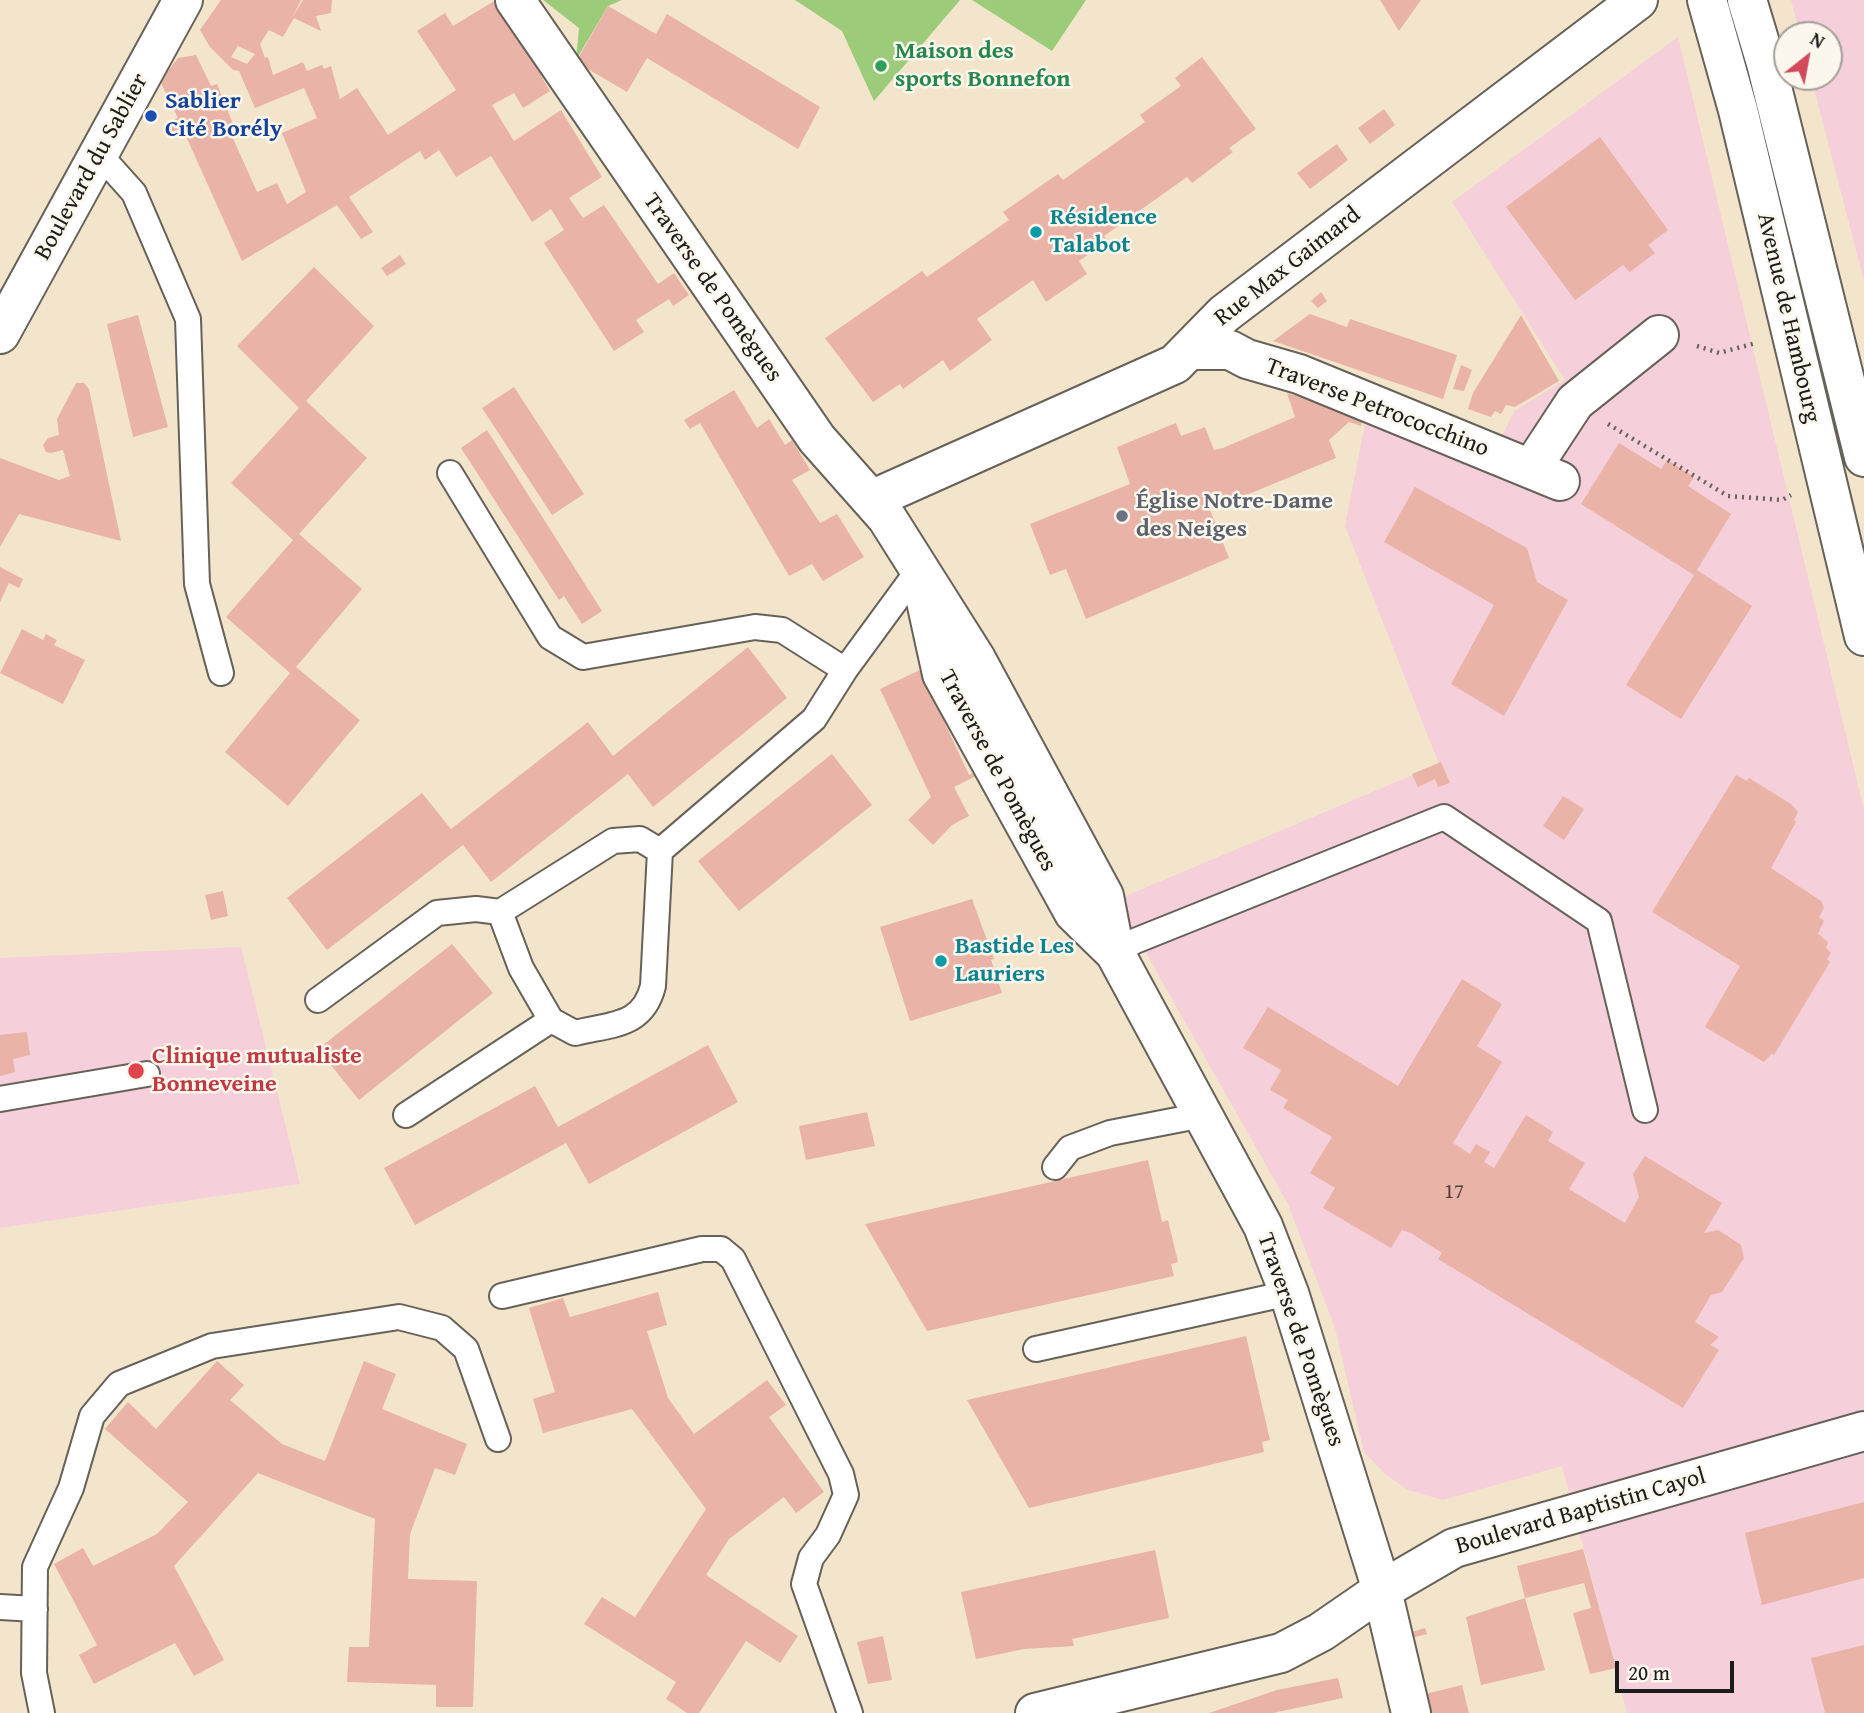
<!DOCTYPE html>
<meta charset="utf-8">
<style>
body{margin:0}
#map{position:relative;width:1864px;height:1713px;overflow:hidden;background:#f3e5cb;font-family:"Gentium Book Plus",serif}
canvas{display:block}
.north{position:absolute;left:1773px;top:21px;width:70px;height:70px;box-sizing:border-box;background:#fbf7ec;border:2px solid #a29f99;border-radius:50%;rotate:31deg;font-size:19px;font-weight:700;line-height:28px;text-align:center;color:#1c1c1c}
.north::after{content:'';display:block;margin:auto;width:24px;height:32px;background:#d1495b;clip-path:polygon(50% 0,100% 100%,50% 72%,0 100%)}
.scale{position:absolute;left:1615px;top:1661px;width:119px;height:32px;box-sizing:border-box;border:4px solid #1c1c1c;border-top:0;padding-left:9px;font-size:21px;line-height:24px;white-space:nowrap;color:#1c1c1c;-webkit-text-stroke:5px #fbf7ec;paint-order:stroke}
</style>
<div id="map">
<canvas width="1864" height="1713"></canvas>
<div class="north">N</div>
<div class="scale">20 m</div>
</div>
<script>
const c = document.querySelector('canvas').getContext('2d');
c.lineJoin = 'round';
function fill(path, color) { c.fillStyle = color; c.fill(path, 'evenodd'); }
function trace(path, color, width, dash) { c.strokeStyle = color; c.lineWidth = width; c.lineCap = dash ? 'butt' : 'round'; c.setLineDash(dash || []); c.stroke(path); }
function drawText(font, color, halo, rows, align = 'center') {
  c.font = font + ' "Gentium Book Plus",serif'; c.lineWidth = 5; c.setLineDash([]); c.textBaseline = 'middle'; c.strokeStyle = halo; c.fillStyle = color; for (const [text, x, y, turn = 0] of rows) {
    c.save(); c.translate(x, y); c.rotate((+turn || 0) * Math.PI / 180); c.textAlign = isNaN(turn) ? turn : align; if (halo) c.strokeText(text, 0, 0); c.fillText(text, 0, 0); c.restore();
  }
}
fill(new Path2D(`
 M1791,0h73v281l-53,-204h18v-42h-29z
 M1678,37l186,773v903h-237l-65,-247 -119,34 -35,-10 -23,-16 -21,-22 -29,-124 -47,-124 -172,-304 323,-136 -94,-238 21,-108 122,47 26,-54 51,-31 -113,-178z
 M241,947l59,237 -300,44v-270z`), '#f5cfda');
fill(new Path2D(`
 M543,0h79l-14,6 -32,54 3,-32z
 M795,0h165l-86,101 -32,-70z
 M972,0h114l-34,51z`), '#9ccb7a');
fill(new Path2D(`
 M221,0h80l-9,18 11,-18h29l-1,13 -15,3 5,15 -27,-13 -11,19 -14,-7 -9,14 5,14 3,-1 5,18 30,-13 4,9 15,-6 2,4 7,-3 9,33 17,-11 31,47 68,-45 -39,-59 28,-18 8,13 43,-26 50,72 -5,4 9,15 -27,17 -9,-15 -22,12 22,36 47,-31 41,67 -33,21 14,20 21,-13 54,79 16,-11 15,22 -16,11 -4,-7 -33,21 8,12 -30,19 -70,-108 20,-13 -13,-21 -19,13 -41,-66 -35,21 -17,-27 -14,10 -5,-9 -71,46 24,35 -12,7 -24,-34 -95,56 -57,-127 -13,4 -6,-15 12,-5 -18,-37 18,-23 18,-3 15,31 6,-2 16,40 -6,1 30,67 20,-9 10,21 19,-12 -24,-59 35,-15 -13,-30 -49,20 -16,-37 -6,-1 -23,-23 -10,-17zM238,46l17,8 -8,10 -16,-7z
 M1380,0h41l-22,31z
 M608,6l48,28 11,-20 153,93 -22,42 -151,-91 -20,34 -51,-30z
 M1202,57l54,72 -27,19 4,4 -41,31 -5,-6 -83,59 4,5 -29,20 8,13 -41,28 -13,-22 -56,39 15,21 -42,31 -7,-11 -40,29 -3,-5 -27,18 -48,-64 97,-67 5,6 82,-57 -6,-8 55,-38 5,6 82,-58 -5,-7 41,-29 -6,-8z
 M1384,109l11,16 -25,19 -12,-16z
 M1600,137l68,93 -20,15 7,8 -25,19 -7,-7 -48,35 -69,-93z
 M1337,144l11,16 -38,29 -13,-16z
 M400,255l6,9 -19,12 -6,-8z
 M314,267l60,59 -68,75 61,57 -68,76 63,55 -66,78 64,53 -72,86 -63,-54 65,-79 -64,-56 67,-77 -62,-57 68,-75 -62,-62z
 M1321,292l6,9 -9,7 -7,-7z
 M1310,314l37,13 3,-8 107,36 -14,44 -170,-58z
 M138,315l30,112 -35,10 -26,-113z
 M1521,315l38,66 -44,26 -9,-2 -5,9 -6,-3 -4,6 -23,-8 5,-16z
 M1461,365l11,5 -8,21 -11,-2z
 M76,383h8l5,6 32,152 -102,-27 -19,33v-89l59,22 11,-4 -7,-26 -12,3 -5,-1 -3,-7 5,-7 11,-3 -2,-16z
 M514,387l70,107 -32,21 -70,-107z
 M734,390l23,38 12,-9 16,26 7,-5 18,30 -18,10 28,43 17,-9 27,43 -41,24 -11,-17 -23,12 -89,-153 -10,6 -6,-9z
 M1287,393l76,23 -2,10 -12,-4 -20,18 7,18 -126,52 19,48 -143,61 -20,-50 -16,6 -20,-51 100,-40 -13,-37 59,-24 5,13 24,-9 9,23 9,-2 72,-31z
 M487,430l115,181 -20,13 -18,-28 -5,4 -98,-152z
 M1619,443l42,26 6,-9 27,17 -6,9 43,28 -34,56 55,36 -71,113 -55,-34 68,-110 -113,-71z
 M1415,487l112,61 10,34 31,18 -64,116 -53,-32 43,-79 -110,-63z
 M0,567l23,12 -4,9 -10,-5 -9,19z
 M22,629l21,11 3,-6 11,6 -3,5 31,15 -22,44 -63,-31z
 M748,647l39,51 -134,109 -25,-33 -137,108 -28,-37 -136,105 -40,-52 135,-105 29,36 137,-107 25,34z
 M920,670l49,105 5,-2 2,3 -22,11 15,29 -17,9 -19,20 -25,-25 23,-23 -51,-108z
 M832,754l40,51 -133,106 -41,-50z
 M1441,762l9,21 -12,4 -3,-8 -17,8 -6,-13z
 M1736,775l11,6 2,-3 42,26 7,8 -4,8 2,2 -25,46 50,33 3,7 -5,9 5,4 -6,13 10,8 -2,6 5,5 -4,6 3,3 -56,93 -3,-1 -7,8 -59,-35 35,-61 -88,-54z
 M1563,796l21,13 -20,31 -21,-14z
 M223,891l5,25 -17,4 -6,-25z
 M972,899l22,60 -3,1 11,33 -92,28 -30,-94z
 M452,944l41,49 -134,107 -41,-51z
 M1462,979l40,25 -25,42 25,16 -49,81 17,11 6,-10 14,8 -6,10 10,6 32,-53 27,17 -5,9 37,22 -16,26 56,34 14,-26 -6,-23 12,-18 77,47 -18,30 14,-3 11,7 12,8 3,13 -22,34 -11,3 -16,27 24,15 -9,8 9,5 -36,58 -245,-149 4,-6 -31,-20 -9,-3 -11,18 -68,-40 12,-20 -25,-15 22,-36 -49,-29 5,-8 -18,-10 11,-20 -38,-22 25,-41 130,79z
 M27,1032l3,23 -17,4 2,13 -15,4v-41z
 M708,1045l30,57 -149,82 -23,-41 -151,82 -31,-57 151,-82 23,41z
 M867,1112l8,34 -69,14 -7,-34z
 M1148,1160l14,62 6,-2 10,42 -7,2 3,12 -247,55 -62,-107z
 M658,1292l9,33 -20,6 21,67 26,36 73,-54 19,25 -17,12 55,75 -28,21 -12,-16 -55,42 -23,36 92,61 -18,27 -34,-22 -47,72h-12l-21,-14 10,-17 -92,-58 18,-27 33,20 71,-108 -74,-100 -89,24 -10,-34 22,-7 -26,-84 34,-10 7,19z
 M1246,1336l24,104 -8,2 2,10 -235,56 -62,-108z
 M217,1361l27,24 -14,15 52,44 43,17 39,-100 32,13 -14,35 85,35 -12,31 -20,-7 -25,66 -2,45 69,2 -4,126h-37v-22l-89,-3 2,-35h20l6,-128 -117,-46 -84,93 50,94 -30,16 -19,-33 -81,41 -15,-29 18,-10 -43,-81 29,-16 10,18 64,-32 31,-32 -83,-73 23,-27 28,27z
 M1864,1502v76l-102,27 -17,-72z
 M1583,1549l33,119 -26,6 -17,-61 18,-5 -7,-25 -59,15 -8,-32z
 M1155,1550l14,68 -97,21 2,7 -50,3 -48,10 -15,-67z
 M1525,1598l20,72 -64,15 -15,-68z
 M1425,1628l2,6 -23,6 -2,-5z
 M883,1636l9,44 -24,4 -11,-42z
 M1864,1645v68h-39l-14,-55z
 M1338,1678l5,20 -70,15h-64l68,-23z
 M1462,1685l7,28h-53l-3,-16z`), '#eab3a7');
const service = new Path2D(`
 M100,155l34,38 54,126 9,265 24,89
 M450,473l100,164 33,20 172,-30 27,3 63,40
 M500,912l21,56 30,52
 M1115,953l20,-12 309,-124 155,104 46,189
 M318,1000l119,-87 39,-4 24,3 113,-71 27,-2 20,12 154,-132 31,-49 74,-101
 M0,1099l147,-25
 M406,1115l145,-95 24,13c36,-9 68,-6 78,-47l7,-135
 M1055,1167l15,-19 40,-15 93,-18
 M502,1296l200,-47h19l12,10 108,215 5,21 -18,40 -17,23 -7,26 46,129
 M1036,1349l253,-56
 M0,1607l35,2
 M42,1713l-8,-40 1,-106 36,-79 21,-72 27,-32 93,-38 187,-29 43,11 24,21 32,90`);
const minor = new Path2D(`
 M515,0l302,439 70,79 89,141 128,237 11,57
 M0,334l183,-334
 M1191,350h39l17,9 52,15 261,107
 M1531,469l44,-67 84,-67
 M871,500l304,-136 49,-50 414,-314
 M919,569l23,105 132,239 41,40 148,273 26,67 93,297 29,123
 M1035,1713l246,-60 40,-21 61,-42 72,-42 410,-117`);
const tertiary = new Path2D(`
 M1707,0l31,110 126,526
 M1747,0l19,63 98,394`);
trace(service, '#676259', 28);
trace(minor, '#676259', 42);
trace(tertiary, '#676259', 42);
trace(new Path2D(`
 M1697,346l22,7 37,-10
 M1608,424l120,72 54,4 9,-5`), '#676259', 4.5, [2, 5]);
trace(service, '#fff', 24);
trace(minor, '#fff', 38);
trace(tertiary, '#fff', 38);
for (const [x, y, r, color] of [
 [881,66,7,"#2e9e5b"],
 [151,116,7,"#1a4fb4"],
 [1036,232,7,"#0f9aa8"],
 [1122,516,7,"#6b7280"],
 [941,961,7,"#0f9aa8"],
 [136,1071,9,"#e0444e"]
]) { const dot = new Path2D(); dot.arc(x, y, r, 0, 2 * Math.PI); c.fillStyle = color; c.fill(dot); trace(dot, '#fbf7ec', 2.5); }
drawText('21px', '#50423f', null, [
 ["17",1454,1193]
]);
drawText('bold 24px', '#27864d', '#fbf7ec', [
 ["Maison des",895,52],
 ["sports Bonnefon",895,80]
], 'left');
drawText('bold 24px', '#164399', '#fbf7ec', [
 ["Sablier",165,102],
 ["Cité Borély",165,130]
], 'left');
drawText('24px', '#1c1c1c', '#fbf7ec', [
 ["Boulevard du Sablier",92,167,-61],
 ["Rue Max Gaimard",1288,267,-38],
 ["Traverse de Pomègues",712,288,55],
 ["Avenue de Hambourg",1788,318,77],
 ["Traverse Petrococchino",1377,408,21],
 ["Traverse de Pomègues",997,771,62],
 ["Traverse de Pomègues",1300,1340,71],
 ["Boulevard Baptistin Cayol",1581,1512,-16]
]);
drawText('bold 24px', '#0d838f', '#fbf7ec', [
 ["Résidence",1050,218],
 ["Talabot",1050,246],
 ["Bastide Les",955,947],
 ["Lauriers",955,975]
], 'left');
drawText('bold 24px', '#5b616d', '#fbf7ec', [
 ["Église Notre-Dame",1136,502],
 ["des Neiges",1136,530]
], 'left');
drawText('bold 24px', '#be3a42', '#fbf7ec', [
 ["Clinique mutualiste",152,1057],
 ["Bonneveine",152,1085]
], 'left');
</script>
